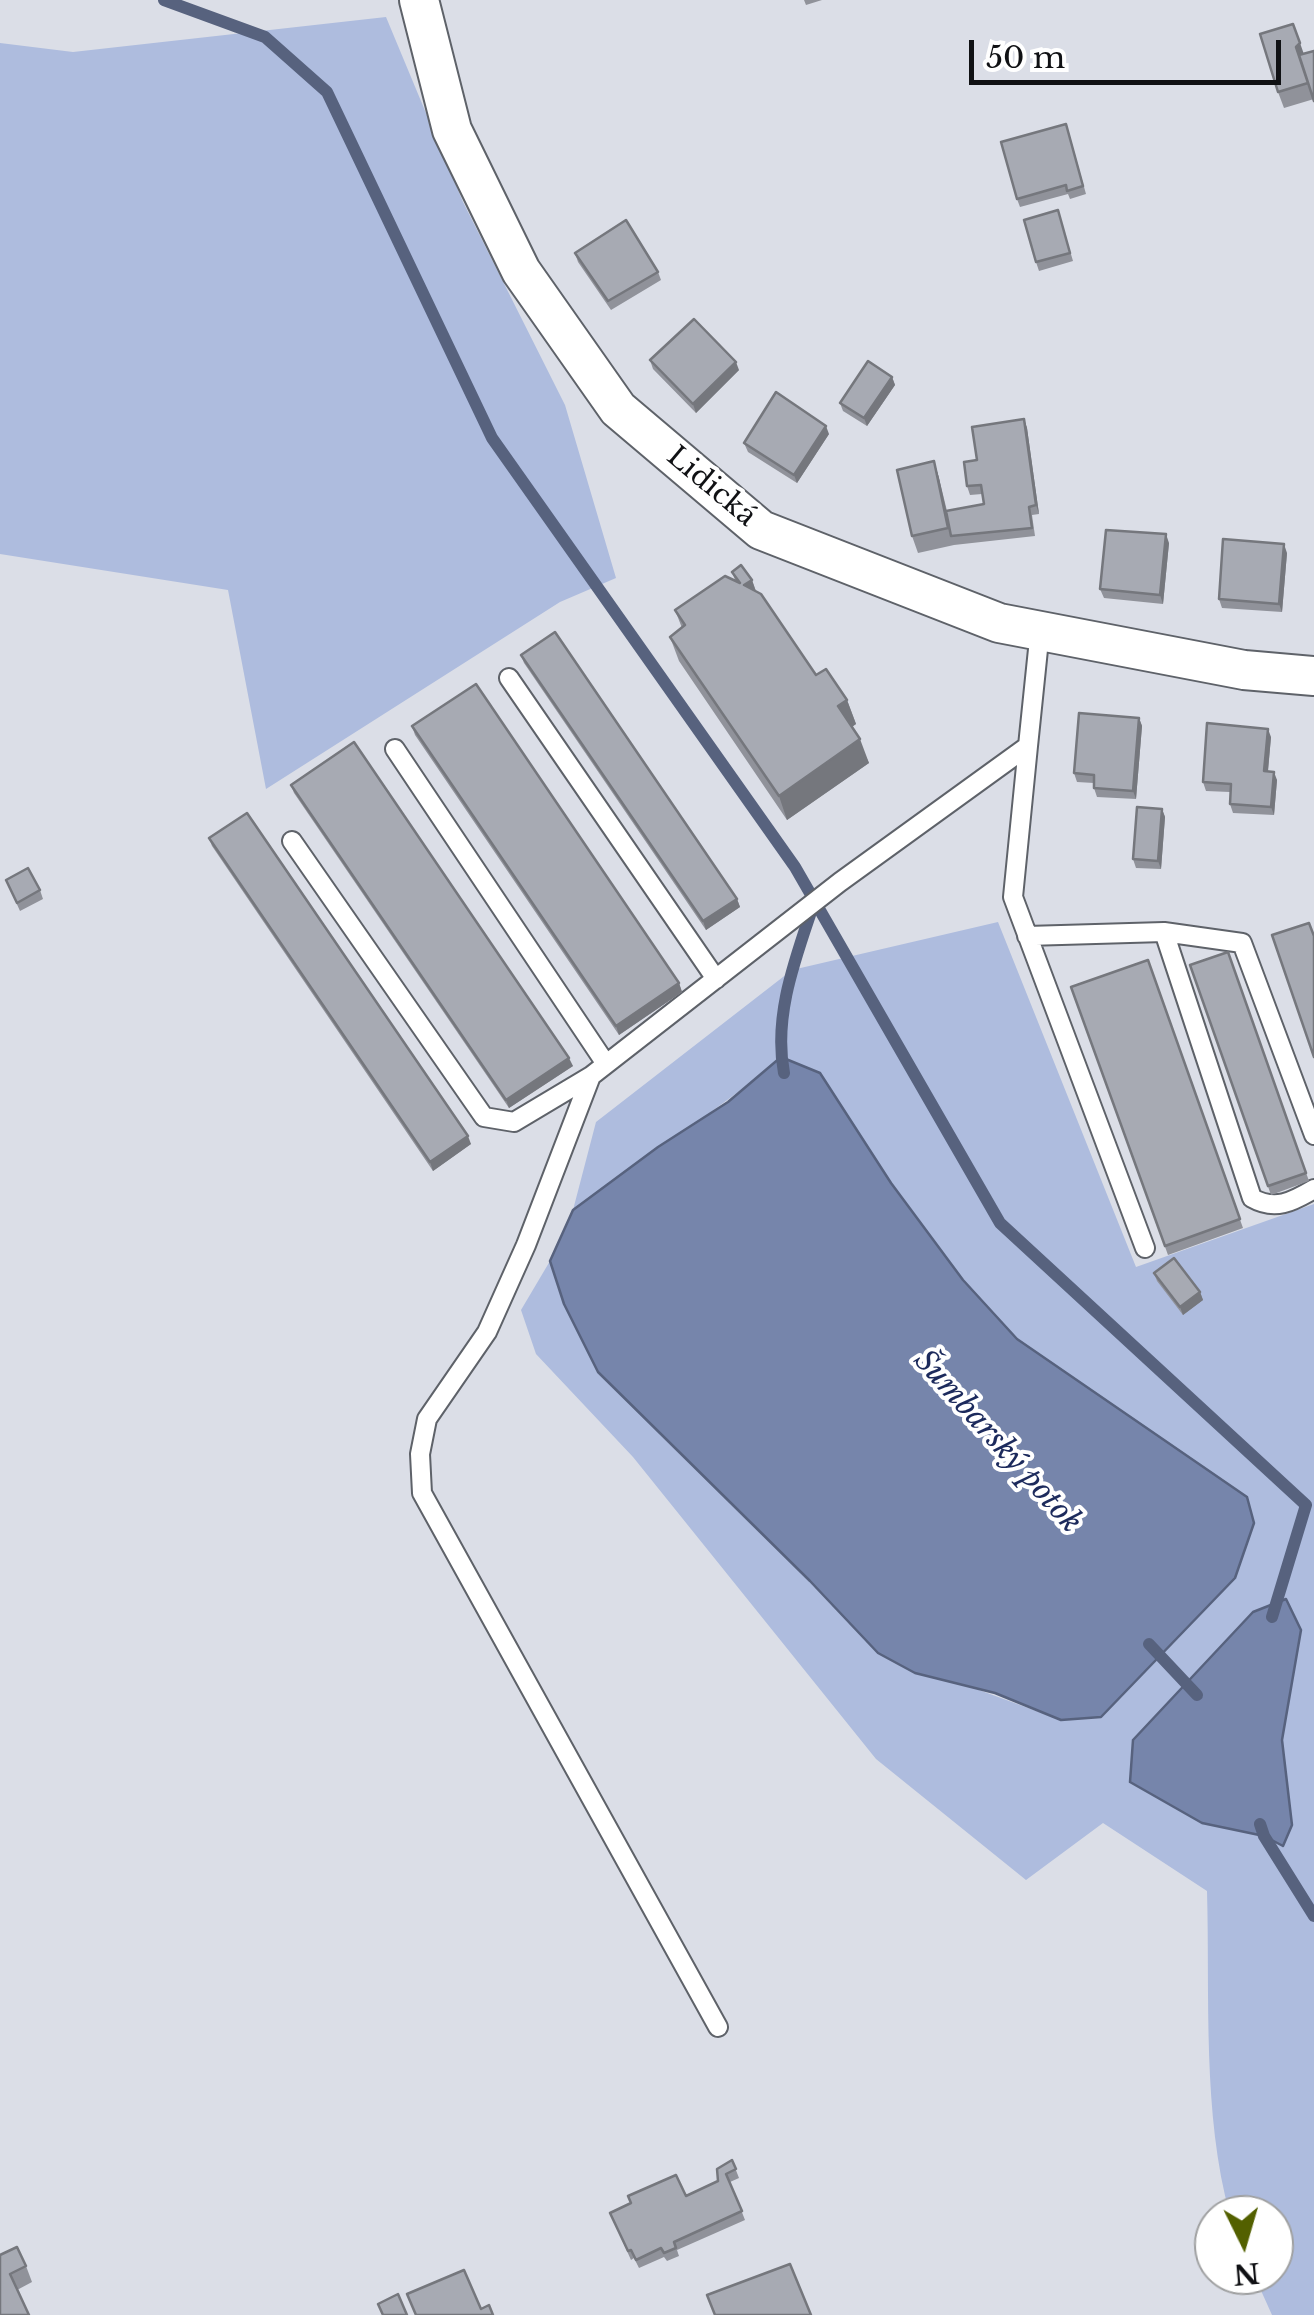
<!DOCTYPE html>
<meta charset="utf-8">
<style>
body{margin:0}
#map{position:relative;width:1314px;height:2315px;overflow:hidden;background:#dbdee7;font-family:"Libre Baskerville",serif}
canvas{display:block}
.north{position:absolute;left:1194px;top:2195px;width:100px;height:100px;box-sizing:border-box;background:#fff;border:2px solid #9fa0a1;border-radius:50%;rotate:175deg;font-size:28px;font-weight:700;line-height:40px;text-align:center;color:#101114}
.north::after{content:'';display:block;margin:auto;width:35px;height:45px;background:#536000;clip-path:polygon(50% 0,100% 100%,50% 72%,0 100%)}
.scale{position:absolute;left:969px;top:40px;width:312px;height:45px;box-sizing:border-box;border:5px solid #101114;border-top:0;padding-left:12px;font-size:30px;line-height:35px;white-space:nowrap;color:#101114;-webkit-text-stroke:8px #fff;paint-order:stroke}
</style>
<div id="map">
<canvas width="1314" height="2315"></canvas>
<div class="north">N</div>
<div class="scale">50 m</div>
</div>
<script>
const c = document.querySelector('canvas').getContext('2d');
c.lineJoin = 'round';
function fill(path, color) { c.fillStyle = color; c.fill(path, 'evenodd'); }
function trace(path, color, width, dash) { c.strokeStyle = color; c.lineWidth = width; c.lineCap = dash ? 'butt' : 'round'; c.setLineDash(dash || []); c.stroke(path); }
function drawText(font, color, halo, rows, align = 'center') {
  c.font = font + ' "Libre Baskerville",serif'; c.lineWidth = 8; c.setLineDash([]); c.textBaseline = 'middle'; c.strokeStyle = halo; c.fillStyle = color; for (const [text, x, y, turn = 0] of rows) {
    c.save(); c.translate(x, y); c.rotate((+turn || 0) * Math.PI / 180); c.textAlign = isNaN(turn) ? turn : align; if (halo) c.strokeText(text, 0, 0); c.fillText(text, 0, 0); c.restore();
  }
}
fill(new Path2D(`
 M386,17l77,185 102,203 51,173 -56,24 -294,187 -38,-199 -228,-36v-511l73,9z
 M998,922l138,345 178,-63v1111h-42l-18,-40h20v-60h-44c-28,-101 -20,-219 -23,-324l-104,-68 -77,57 -150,-121 -243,-302 -97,-103 -15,-44 29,-49 14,43 34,68 212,209 68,72 183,67 40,-3 134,-139 12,-81 -230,-158 -54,-59 -72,-97 -71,-110 -39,-15c-66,55 -139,101 -208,152l23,-88 196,-152z`), '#aebcde');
const water = new Path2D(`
 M781,1057l39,16 71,110 72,97 54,59 230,158 7,26 -19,55 -134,139 -40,3 -66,-27 -80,-20 -37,-20 -68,-72 -212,-209 -34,-68 -14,-43 23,-51 85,-63 70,-45z
 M1286,1599l15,31 -19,110 10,85 -9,21 -19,-10 -62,-13 -72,-41 3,-42 120,-128z`);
fill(water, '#7685ab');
trace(water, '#57627e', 2.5);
trace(new Path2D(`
 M164,0l101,37 62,55 165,346 303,429 205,356 306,282 -34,112
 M784,1073c-11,-58 12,-116 30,-170
 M1149,1644l48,51
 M1260,1824l4,12 50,80`), '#57627e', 12);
const service = new Path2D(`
 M509,678l207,301
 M1028,746l-15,151 132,351
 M395,749l211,315
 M292,841l192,276 30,5 77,-46
 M1164,932l88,266c23,13 40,4 62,-9
 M1027,936l137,-4 78,11 72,192
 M718,2027l-296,-534 -2,-39 7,-35 60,-87 39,-87 65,-169 249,-194 188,-136 12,-116`);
const minor = new Path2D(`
 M419,0l33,130 69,141 97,138 143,121 238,93 245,47 70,6`);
trace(service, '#5e6269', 22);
trace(minor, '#5e6269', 42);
trace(service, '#fff', 18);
trace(minor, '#fff', 38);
fill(new Path2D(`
 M804,0h18l-16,5z
 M1293,24l21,75 -30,9 -6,-16z
 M1069,133l17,61 -16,5 -2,-5 -48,13 -3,-8z
 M1058,210l15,51 -34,10 -3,-9z
 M575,253l83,19 3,8 -50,30 -33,-48z
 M650,360l89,10 -43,43 -43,-44z
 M892,377l3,8 -28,41 -24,-15 -3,-8z
 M1024,419l3,9 12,86 -7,1 3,21 -81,9 -36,8 -6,-17 22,-75 5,17 8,33 37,-7 -2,-10 -12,1 -3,-9 10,-26z
 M829,434l-32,49 -49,-31 -4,-9z
 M1169,543l-6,61 -59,-6 -4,-9z
 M1287,553l-5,59 -60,-4 -3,-9z
 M732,572l20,8 4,11 60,84 31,25 9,24 -4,3 17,36 -82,57 -108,-159 -9,-24 12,-9 -7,-18 60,-30z
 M521,655l216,244 3,8 -34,23 -182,-267z
 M1139,718l3,8 -6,73 -39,-2 -3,-9v-5l-17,-1 -3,-9z
 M412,726l267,257 3,9 -63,43 -204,-300z
 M1271,737l-3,35 9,8 -3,35 -41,-2 -3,-9v-12l-24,-1 -3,-9z
 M291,785l282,281 -64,42 -215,-315z
 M1162,809l3,8 -4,52 -25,-1 -3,-9z
 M209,838l262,306 -38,27 -221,-325z
 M6,880l34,10 3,9 -23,12z
 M1228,952l81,229 -38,14 -81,-230z
 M1148,960l95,268 -75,27 -97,-268z
 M1154,1273l46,19 3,8 -20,15 -26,-34z
 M732,2160l7,18 -9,4 15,38 -68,30 2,6 -12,5 -3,-4 -25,11 -5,-10 -3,2 -21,-47 21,-10 55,-7 32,-15z
 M0,2255l26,11 6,16 -15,8z`), '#90929a');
fill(new Path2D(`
 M1300,43l6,17 -4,3 -6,-16z
 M736,362l3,8 -43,43 -3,-9z
 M892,377l3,8 -28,41 -3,-8z
 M1024,419l3,9 12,86 -3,-9z
 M826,426l3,8 -32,49 -3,-8z
 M934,461l5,17 13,58 -4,-8z
 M1166,534l3,9 -6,61 -3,-9z
 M1284,544l3,9 -5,59 -3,-8z
 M752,580l8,24 -16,-19z
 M847,700l9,24 -9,6 -9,-24z
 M1139,718l3,8 -6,73 -3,-8z
 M1268,729l3,8 -4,43 -3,-9z
 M860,739l9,24 -82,57 -8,-24z
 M1274,772l3,8 -3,35 -3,-8z
 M1162,809l3,8 -4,52 -3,-8z
 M737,899l3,8 -34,23 -3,-9z
 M679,983l3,9 -63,43 -3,-9z
 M569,1058l4,8 -64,42 -3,-8z
 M468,1136l3,8 -38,27 -3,-9z
 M1200,1292l3,8 -20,15 -3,-8z`), '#75777d');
const building = new Path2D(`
 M1293,24l7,19 -4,4 12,36 -30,9 -18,-58z
 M1314,51v50l-15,-46z
 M1066,124l17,62 -16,5 -1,-6 -49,14 -16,-57z
 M1058,210l12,43 -34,9 -12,-42z
 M626,220l32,52 -50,29 -33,-48z
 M694,319l42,43 -43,42 -43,-44z
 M868,361l24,16 -28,41 -24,-15z
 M776,392l50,34 -32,49 -50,-32z
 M1024,419l12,86 -7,2 3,21 -81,8 -5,-25 38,-7 -3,-19 -14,1 -3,-24 13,-2 -5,-33z
 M934,461l14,67 -36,8 -15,-66z
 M1106,530l60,4 -6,61 -60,-6z
 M1223,539l61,5 -5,60 -60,-5z
 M741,565l11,15 -8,5 17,9 55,81 10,-6 21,31 -9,6 22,33 -81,57 -109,-159 15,-12 -10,-15 50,-34 15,7 -8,-11z
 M555,632l182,267 -34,22 -182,-266z
 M476,684l203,299 -63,43 -204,-300z
 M1079,713l60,5 -6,73 -39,-3v-13l-20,-2z
 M1207,723l61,6 -4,42 10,1 -3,35 -41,-3 1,-20 -28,-2z
 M354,742l215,316 -63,42 -215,-315z
 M1137,807l25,2 -4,52 -25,-2z
 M247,813l221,323 -38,26 -221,-324z
 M28,868l12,22 -23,13 -11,-23z
 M1309,923l5,13v121l-42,-122z
 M1228,952l78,221 -38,13 -78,-221z
 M1148,960l92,259 -75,27 -94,-259z
 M1174,1258l26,34 -20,15 -26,-34z
 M732,2160l4,9 -10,5 16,37 -68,31 2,6 -12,5 -3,-5 -25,12 -5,-10 -3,1 -18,-38 21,-10 -3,-7 48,-21 10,21 32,-15 -1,-12z
 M17,2247l9,19 -16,8 19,41h-29v-60z
 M790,2264l21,51h-96l-8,-20z
 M464,2270l17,39 8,-4 4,10h-77l-9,-21z
 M398,2294l9,21h-24l-5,-11z`);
fill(building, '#a7aab3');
trace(building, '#75777d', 2.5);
drawText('28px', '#101114', '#fff', [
 ["Lidická",711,487,40]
]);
drawText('italic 30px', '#1c2a5c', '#fff', [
 ["Šumbarský potok",997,1442,48]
]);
</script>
